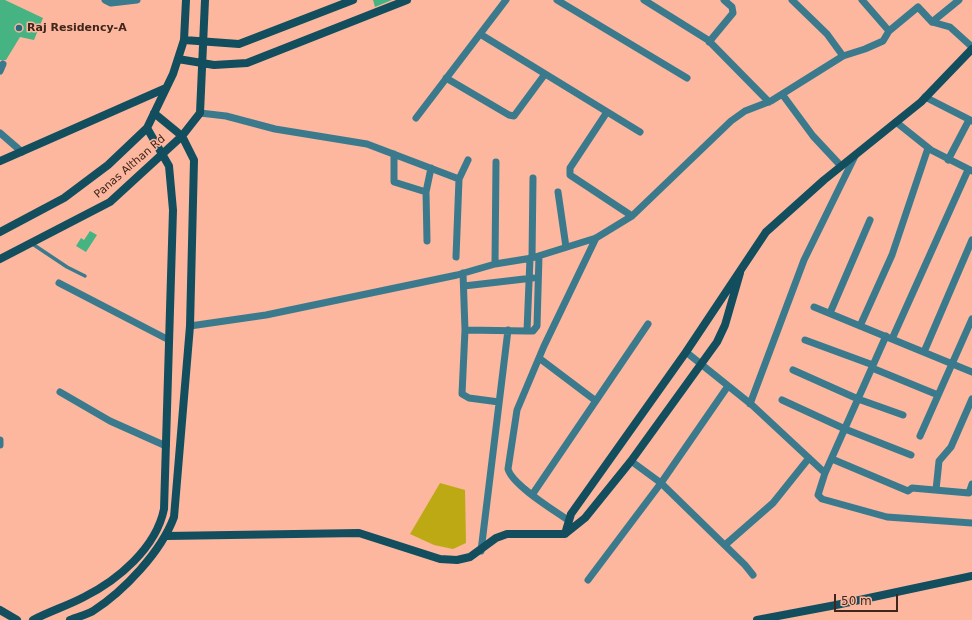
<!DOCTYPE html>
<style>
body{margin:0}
#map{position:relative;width:972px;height:620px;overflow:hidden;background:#fcb79e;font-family:"DejaVu Sans",sans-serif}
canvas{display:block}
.scale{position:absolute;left:834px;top:594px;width:64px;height:18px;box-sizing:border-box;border:2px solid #3f251b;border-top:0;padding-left:5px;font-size:12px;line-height:14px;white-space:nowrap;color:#3f251b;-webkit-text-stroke:3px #fcb79e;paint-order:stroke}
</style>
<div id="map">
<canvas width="972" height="620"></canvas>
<div class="scale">50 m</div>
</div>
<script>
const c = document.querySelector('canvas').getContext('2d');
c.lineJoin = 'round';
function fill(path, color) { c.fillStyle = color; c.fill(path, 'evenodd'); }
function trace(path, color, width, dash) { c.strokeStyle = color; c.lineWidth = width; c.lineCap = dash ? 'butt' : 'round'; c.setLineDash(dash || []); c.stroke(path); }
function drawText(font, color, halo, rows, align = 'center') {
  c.font = font + ' "DejaVu Sans",sans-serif'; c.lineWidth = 3; c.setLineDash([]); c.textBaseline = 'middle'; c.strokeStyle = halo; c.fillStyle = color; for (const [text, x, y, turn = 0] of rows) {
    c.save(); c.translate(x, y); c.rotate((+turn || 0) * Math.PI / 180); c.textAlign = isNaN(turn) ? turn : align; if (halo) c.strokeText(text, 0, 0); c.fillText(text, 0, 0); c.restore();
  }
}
fill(new Path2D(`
 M440,483l25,7 1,53 -13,6 -19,-4 -24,-11z`), '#bda914');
fill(new Path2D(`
 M0,0h5l38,18 -9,22 -14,-3 -14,23h-6z
 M373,0h19l-17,7z
 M90,231l7,4 -11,17 -10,-6 5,-8 3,2z`), '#46b482');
trace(new Path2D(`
 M31,243l36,24 18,9`), '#3b7a8d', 3.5);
trace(new Path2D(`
 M105,0l6,3 26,-3
 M557,0l130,78
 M644,0l64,40 61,62
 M792,0l35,34 16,22
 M862,0l27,31
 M932,22l18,5 22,20
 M480,34l160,98
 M709,42l24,-29 -1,-6 -8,-7
 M0,71l3,-7
 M446,78l63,37 5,1 31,-42
 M782,94l31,42 28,30
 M925,97l47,24
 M607,112l-37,56v7l62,41
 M200,113l26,3 49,13 92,15 92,35
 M416,118l90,-118
 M896,122l35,28 41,21
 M0,133l22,19
 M394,154v28l32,10
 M948,160l21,-40
 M558,192l8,55
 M427,241l-1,-49 5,-24
 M456,257l3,-78 9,-19
 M530,258l-3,73h6l4,-5 2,-70
 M532,258l1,-80
 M495,264l1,-102
 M463,273l2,57 -3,64 7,4 30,4
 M59,283l110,57
 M464,286l69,-8
 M814,307l158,65
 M830,313l40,-93
 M190,326l76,-11 191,-40 38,-11 37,-6 64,-20 36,-22 99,-95 14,-10 26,-10 72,-45 22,-7 18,-8 6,-10 29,-24 14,15 27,-22
 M860,326l32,-71 36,-107
 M465,330l62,1
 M886,336l-61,137 -7,22 4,4 65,18 85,6
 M892,339l76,-169
 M805,340l68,25
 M686,352l66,53 73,68
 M924,352l48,-112
 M539,358l57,43
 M872,368l66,27
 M793,370l65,29 45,16
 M60,392l50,29 56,25
 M782,400l63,29 66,26
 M750,404l54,-144 51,-104
 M920,436l52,-117
 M0,440v5
 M832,459l76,32 4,-3 57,5 3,-9
 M631,461l30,22 84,82 8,10
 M936,490l3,-29 12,-14 21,-48
 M532,495l116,-171
 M568,520c-13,-9 -56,-35 -60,-51l9,-59 27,-64 52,-108
 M725,545l48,-42 36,-45
 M481,551l27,-221
 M588,580l73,-97 67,-97`), '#3b7a8d', 7);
trace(new Path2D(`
 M184,40l55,4 114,-44
 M178,59l36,6 33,-2 160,-63
 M0,161l166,-73
 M0,232l64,-34 44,-33 39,-37 26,-54 11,-34 2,-40
 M0,259l110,-57 72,-66 18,-23 5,-113
 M565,534l6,-20 115,-162 80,-120 58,-52 97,-78 51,-53
 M166,536l193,-3 81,26 17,1 13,-3 26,-19 11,-4h58l20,-16 46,-57 86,-119 8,-17 15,-52
 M0,610l17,10
 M33,620c17,-9 34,-14 51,-23 34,-17 72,-49 80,-88l9,-299 -4,-44 -22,-38
 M70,620c7,-3 16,-5 23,-9 31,-20 68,-59 81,-94l16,-191 4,-166 -12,-24 -28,-23
 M757,620l79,-15 136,-29`), '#124e5e', 8);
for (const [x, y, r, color] of [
 [19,28,4,"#286a7d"]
]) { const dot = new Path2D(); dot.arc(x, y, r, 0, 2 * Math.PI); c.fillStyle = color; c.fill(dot); trace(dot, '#fcb79e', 1.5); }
drawText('bold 11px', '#3f251b', '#fcb79e', [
 ["Raj Residency-A",27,28]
], 'left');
drawText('11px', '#3f251b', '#fcb79e', [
 ["Panas Althan Rd",130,167,-41]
]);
</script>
